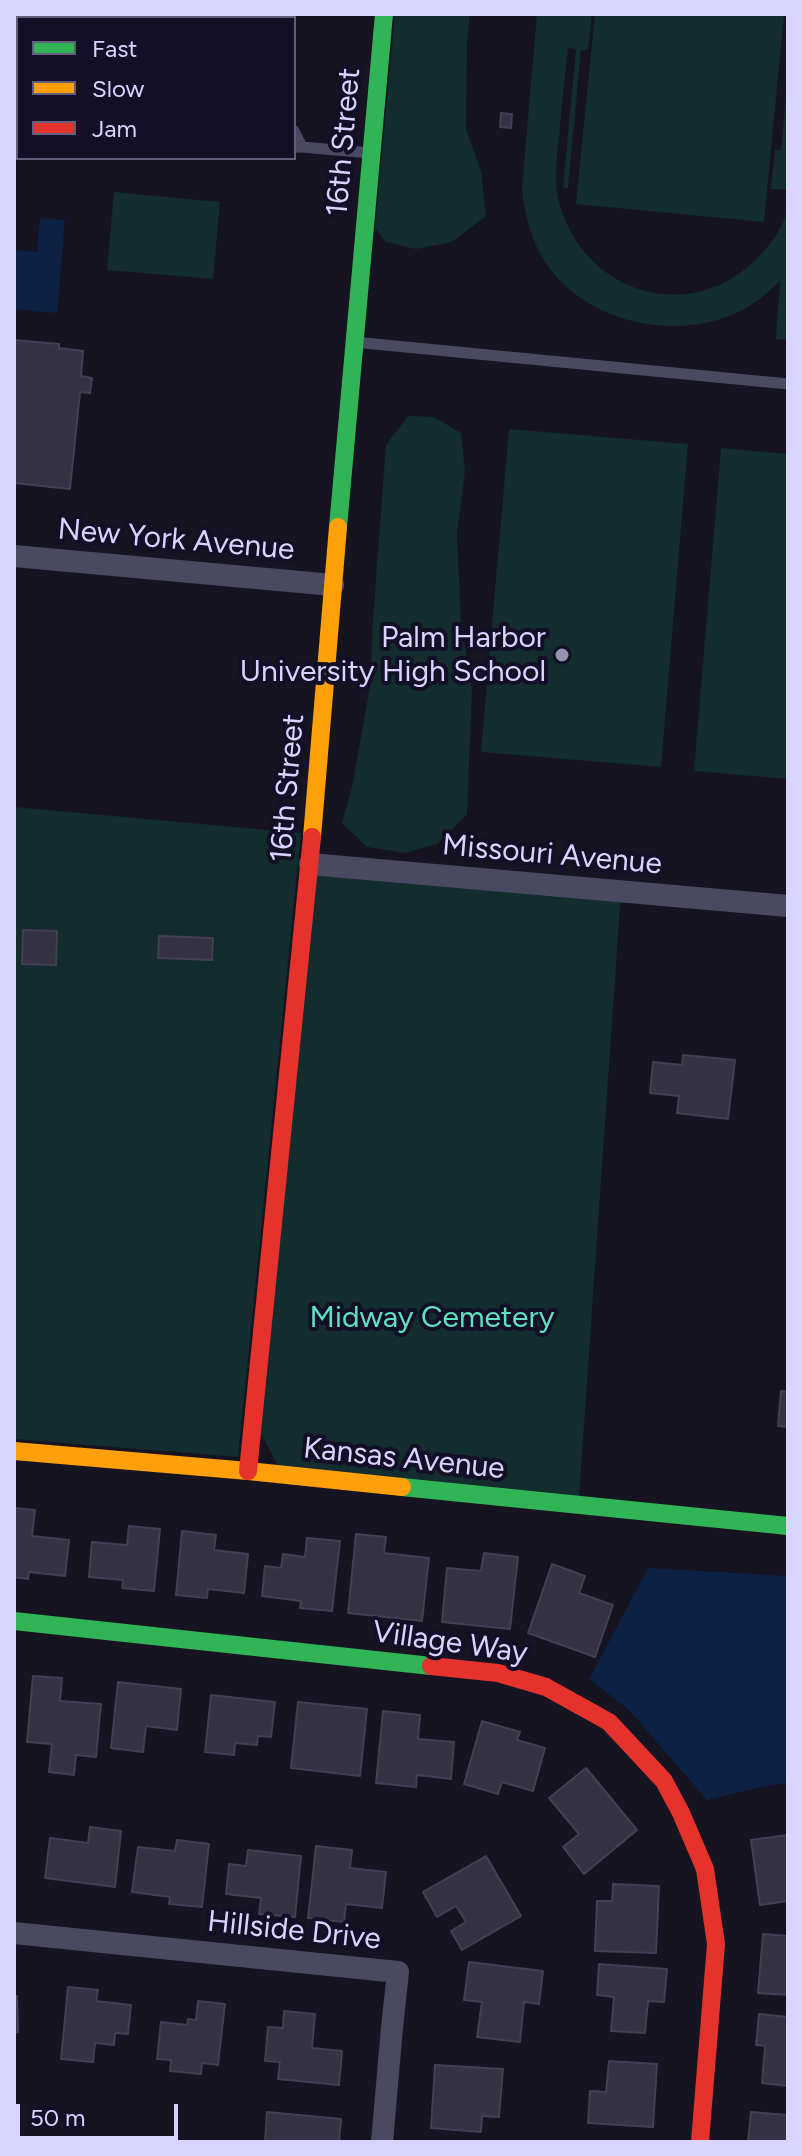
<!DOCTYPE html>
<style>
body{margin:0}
#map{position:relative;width:802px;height:2156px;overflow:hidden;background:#161421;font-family:Figtree,sans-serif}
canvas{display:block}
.frame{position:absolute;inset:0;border:16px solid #d9d4ff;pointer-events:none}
.legend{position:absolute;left:16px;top:16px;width:280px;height:144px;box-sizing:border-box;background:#130f26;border:2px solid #625e7d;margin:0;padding:10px 14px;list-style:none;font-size:24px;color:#d9d4ff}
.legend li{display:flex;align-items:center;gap:16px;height:40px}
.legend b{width:40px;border:2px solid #625e7d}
.scale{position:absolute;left:16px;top:2104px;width:162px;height:36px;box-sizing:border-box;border:4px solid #d9d4ff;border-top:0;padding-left:10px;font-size:24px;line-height:28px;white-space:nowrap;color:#d9d4ff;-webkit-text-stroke:6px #130f26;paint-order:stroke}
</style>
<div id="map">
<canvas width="802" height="2156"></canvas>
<div class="frame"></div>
<ul class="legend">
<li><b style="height:10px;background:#30b455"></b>Fast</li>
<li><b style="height:10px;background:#ff9f0a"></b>Slow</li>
<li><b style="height:10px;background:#e5322d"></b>Jam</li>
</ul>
<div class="scale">50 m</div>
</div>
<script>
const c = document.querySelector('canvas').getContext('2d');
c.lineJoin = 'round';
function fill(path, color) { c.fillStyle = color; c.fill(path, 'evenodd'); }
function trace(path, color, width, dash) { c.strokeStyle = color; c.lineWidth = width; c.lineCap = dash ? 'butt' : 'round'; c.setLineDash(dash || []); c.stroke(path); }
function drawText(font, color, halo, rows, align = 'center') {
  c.font = font + ' Figtree,sans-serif'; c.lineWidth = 8; c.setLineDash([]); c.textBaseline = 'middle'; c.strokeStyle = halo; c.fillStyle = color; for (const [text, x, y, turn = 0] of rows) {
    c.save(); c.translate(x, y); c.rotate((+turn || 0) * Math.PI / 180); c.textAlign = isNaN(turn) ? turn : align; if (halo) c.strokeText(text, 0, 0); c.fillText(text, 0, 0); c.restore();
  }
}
fill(new Path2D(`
 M395,14h75l-3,28 -1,87 15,42 5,45 -34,26 -36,7 -30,-7 -11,-14z
 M537,14h55l-4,36h-7l-13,138h-5l13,-139 -8,-1c-3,27 -6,53 -8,79 -3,29 -8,57 2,85 31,88 137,112 200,41 13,-14 22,-28 26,-47v134l-12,-1 4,-58c-13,12 -27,25 -44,32 -62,29 -152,9 -191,-51 -14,-22 -21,-49 -23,-75z
 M595,14h189l-20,208 -188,-18z
 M788,75v115l-17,-1 4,-39h6z
 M114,192l106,10 -7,77 -106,-9z
 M408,416l26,1 27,16 4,38 -8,63 4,89 11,68 -5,123 -30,30 -32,9 -38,-6 -25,-24 10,-36 18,-100 3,-68 13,-174z
 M509,429l179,15 -27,323 -180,-15z
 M721,448l67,6v325l-94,-8z
 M14,807l287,26 -63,624 -224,-18z
 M317,865l304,27 -42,605 -301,-31 -19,-36z`), '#132c2d');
fill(new Path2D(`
 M40,218l25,2 -8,93 -43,-4v-59l23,2z
 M648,1568l140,8v207l-27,4 -54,13 -78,-90 -40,-31z`), '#0d2144');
const building = new Path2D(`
 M125,14h54v4h-54z
 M224,14h63v4h-64z
 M501,113l11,1 -1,14 -11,-1z
 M14,340l45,4v4l24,3 -2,25 11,2 -2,15 -10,-1 -10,97 -56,-6z
 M23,930l34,1 -1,34 -34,-1z
 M159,936l54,2 -1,22 -54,-2z
 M683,1055l52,5 -7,59 -51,-6 2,-17 -29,-3 3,-31 29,3z
 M781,1391l7,1v35l-10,-1z
 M14,1508l21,2 -3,26 37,4 -4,36 -36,-4 -1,7 -14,-2z
 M129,1526l31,3 -6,62 -32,-3 1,-8 -34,-3 3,-35 35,3z
 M182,1531l34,4 -2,15 34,4 -4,39 -36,-4 -1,9 -31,-3z
 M356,1534l30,3 -2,16 45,5 -7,63 -74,-8z
 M307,1538l33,3 -8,70 -32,-3 1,-7 -39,-5 3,-30 16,2 2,-14 22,3z
 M484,1553l34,4 -8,72 -68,-7 5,-54 34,3z
 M552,1564l33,12 -6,17 34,12 -18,52 -67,-24z
 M33,1676l29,2 -2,23 41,3 -5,53 -20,-2 -2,20 -25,-3 3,-28 -25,-2z
 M118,1682l63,7 -4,41 -31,-4 -3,26 -32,-4z
 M211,1695l64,7 -4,35 -13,-1 -1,9 -22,-2 -1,12 -29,-3z
 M298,1702l69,7 -7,67 -69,-8z
 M383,1711l37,4 -2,24 36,3 -3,37 -34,-4 -1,12 -40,-4z
 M482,1721l38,11 -3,8 28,8 -12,43 -31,-9 -4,12 -34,-10z
 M586,1768l51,62 -53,44 -21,-27 16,-13 -30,-36z
 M90,1827l31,4 -6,56 -70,-9 5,-40 38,5z
 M788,1835v66l-28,4 -9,-65z
 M177,1840l32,4 -7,63 -33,-3 1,-7 -38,-5 6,-45 37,4z
 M316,1846l36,4 -2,18 36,4 -4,36 -36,-4 -2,18 -36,-4z
 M248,1850l53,6 -6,61 -36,-3 2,-16 -35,-4 3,-30 17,2z
 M486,1856l35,60 -59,34 -11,-19 15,-9 -10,-16 -19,11 -14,-25z
 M613,1884l46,2 -3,67 -61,-2 2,-50h15z
 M763,1934l25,2v59l-30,-2z
 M469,1962l74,9 -4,33 -15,-2 -4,40 -43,-5 5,-35 -18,-2z
 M599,1964l68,5 -3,33 -16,-1 -3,32 -34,-2 3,-34 -17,-2z
 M68,1987l30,3 -2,11 35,4 -3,29 -13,-1 -1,12 -19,-2 -2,19 -32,-3z
 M14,1996h3l1,36 -4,1z
 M198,2001l27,3 -7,61 -16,-2 -1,11 -31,-3 1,-11 -14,-1 4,-37 26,3 1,-6 8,1z
 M284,2011l31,3 -3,34 30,3 -3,34 -61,-6 2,-17 -15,-1 3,-34 15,1z
 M759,2014l29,3v69l-26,-3 3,-37 -9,-1z
 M609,2061l48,3 -4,63 -65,-4 2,-32 16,1z
 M435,2065l68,4 -4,48 -17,-1 -1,16 -50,-4z
 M267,2112l74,7 -2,23h-74z
 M751,2112l37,3v27h-40z`);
fill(building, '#343243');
trace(building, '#433f54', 2);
trace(new Path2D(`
 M294,131l8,16h-7
 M302,147l68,6
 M354,342l434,42`), '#4a4962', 11);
trace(new Path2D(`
 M14,556l319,29
 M310,864l478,42
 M14,1933l384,39 -6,56 -10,114`), '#4a4962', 22);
trace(new Path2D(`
 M338,527l46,-513
 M402,1487l386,39
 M14,1621l417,45`), '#30b455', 18);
trace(new Path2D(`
 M312,837l26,-310
 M14,1451l234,20 154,16`), '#ff9f0a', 18);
trace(new Path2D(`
 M248,1471l64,-634
 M431,1666l67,7 48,14 63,35 55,59 17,32 24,56 11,75 -16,198`), '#e5322d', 18);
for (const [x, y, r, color] of [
 [562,655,8,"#9591b1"]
]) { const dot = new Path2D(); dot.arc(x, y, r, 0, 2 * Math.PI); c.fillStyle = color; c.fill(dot); trace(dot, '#130f26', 3); }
drawText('30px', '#d9d4ff', '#130f26', [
 ["16th Street",344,142,-85],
 ["New York Avenue",176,540,5],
 ["16th Street",288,788,-85],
 ["Missouri Avenue",552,855,5],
 ["Kansas Avenue",404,1459,6],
 ["Village Way",450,1643,8],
 ["Hillside Drive",294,1931,6]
]);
drawText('30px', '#d9d4ff', '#130f26', [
 ["Palm Harbor",546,638],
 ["University High School",546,672]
], 'right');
drawText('30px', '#5fe0c0', '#130f26', [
 ["Midway Cemetery",432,1318]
]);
</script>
